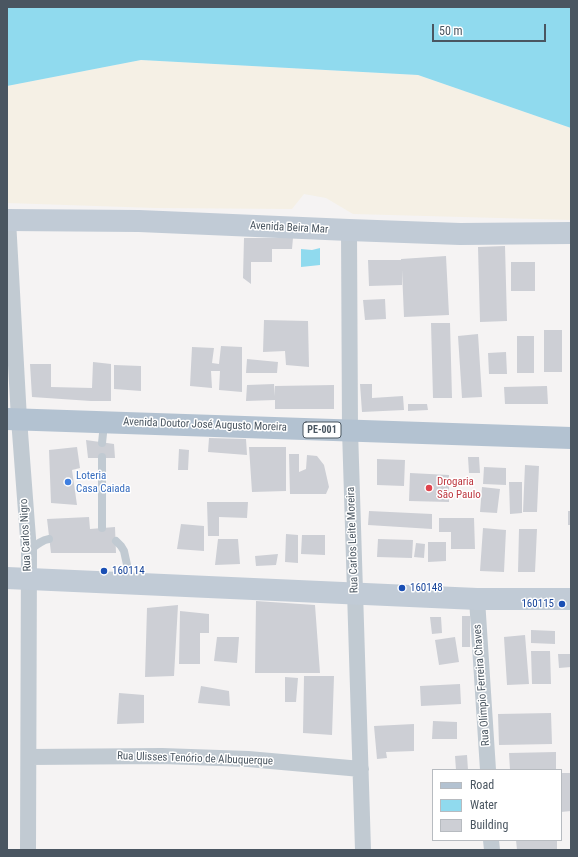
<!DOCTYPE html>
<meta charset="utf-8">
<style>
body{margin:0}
#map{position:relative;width:578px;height:857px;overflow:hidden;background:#f5f3f3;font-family:"Roboto Condensed",sans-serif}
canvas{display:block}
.frame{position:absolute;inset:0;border:8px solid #4a5661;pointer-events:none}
.legend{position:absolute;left:432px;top:769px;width:130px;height:72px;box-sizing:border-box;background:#fff;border:1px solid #b7bbc0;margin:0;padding:5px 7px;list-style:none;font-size:12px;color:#4a5661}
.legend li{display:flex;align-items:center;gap:8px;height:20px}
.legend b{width:20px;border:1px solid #b7bbc0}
.scale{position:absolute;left:432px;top:24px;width:114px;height:18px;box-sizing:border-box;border:2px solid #4a5661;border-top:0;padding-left:5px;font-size:12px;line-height:14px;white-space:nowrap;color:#4a5661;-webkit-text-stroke:3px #fff;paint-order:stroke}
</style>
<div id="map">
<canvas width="578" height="857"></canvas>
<div class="frame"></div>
<ul class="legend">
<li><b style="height:5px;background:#b3c2d1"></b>Road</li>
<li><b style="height:11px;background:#90daee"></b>Water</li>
<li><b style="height:11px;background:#cdcfd5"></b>Building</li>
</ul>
<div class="scale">50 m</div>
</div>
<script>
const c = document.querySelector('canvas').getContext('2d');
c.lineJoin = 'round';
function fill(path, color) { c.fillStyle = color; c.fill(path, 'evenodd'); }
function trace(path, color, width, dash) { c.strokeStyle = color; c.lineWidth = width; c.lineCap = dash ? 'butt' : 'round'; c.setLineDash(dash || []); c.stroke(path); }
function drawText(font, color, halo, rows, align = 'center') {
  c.font = font + ' "Roboto Condensed",sans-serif'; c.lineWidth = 3; c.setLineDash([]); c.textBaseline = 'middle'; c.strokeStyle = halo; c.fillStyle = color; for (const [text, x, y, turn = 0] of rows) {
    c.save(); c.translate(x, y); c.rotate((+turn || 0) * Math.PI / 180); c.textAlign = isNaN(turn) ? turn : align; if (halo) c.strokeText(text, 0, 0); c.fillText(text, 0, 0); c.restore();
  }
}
fill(new Path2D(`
 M141,60l277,15 153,53v92l-218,-6 -27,-16 -22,-4 -12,15 -137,-1 -148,-5v-117z`), '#f5f0e5');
fill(new Path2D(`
 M7,7h564v121l-153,-53 -277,-15 -134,26z
 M320,248v17l-19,2v-18l11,1z`), '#90daee');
fill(new Path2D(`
 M244,238h49l-1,11h-20v13h-21v22l-8,-6z
 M505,246l2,75 -27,1 -2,-75z
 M446,256l3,59 -45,2 -2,-47v15l-33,1 -1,-26h33v-1z
 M511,262h24v29h-24z
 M385,299l1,20 -21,1 -2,-20z
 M264,320l44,1 1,46 -23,-2 -1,-14 -22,1z
 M431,323h19l2,75h-19z
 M544,330h18v42h-18z
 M478,334l4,63 -20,1 -4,-62z
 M517,336h17v37h-17z
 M221,346l21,1v45l-23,-2 1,-19h-9l1,17 -22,-2 2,-39 22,1 -2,15 7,1z
 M506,352l1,22h-18l-1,-21z
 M247,359l31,3 -1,11h-31z
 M93,362l18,2v37h-20l-59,-4 -2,-33h21v23l41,1z
 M114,365l27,1v25l-27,-2z
 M274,384l1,12v-10l59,-1v24h-59v-9l-29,1 1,-16z
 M360,384h12v14l31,-2 1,14 -42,2z
 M547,386l1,18h-43l-1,-17z
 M408,404h19l1,6 -20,1z
 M209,438l37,1 1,16 -39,-3z
 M86,440l28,4 1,14h-27z
 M77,447l3,21 -8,2 5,35 -26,-2 -2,-53z
 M249,447h37v44l-34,1z
 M179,449l10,1 -1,20h-10z
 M289,454h10v18l7,-3 1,-14 10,1 7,9 5,22 -3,7h-36z
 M468,457h11l1,16h-11z
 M377,459l28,1 -1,26 -27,-1z
 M525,465l14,1 -2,46h-14z
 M484,467l22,1v17l-23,-1z
 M410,473l39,2v27l-40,-1z
 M509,482h13v31l-12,1z
 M482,487l18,2 -3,24 -17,-1z
 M207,502h41l-1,16 -28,-1v19h-11z
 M369,511l63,3v15l-64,-4z
 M568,511h3v14h-3z
 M89,517l1,12 25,-2 1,26h-65l-4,-34z
 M439,518h35l1,31h-24v-17h-12z
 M181,524l23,2v25l-27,-2z
 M483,528l23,2 -2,42 -24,-1z
 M519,529h18l-2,43h-17z
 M286,534l12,1v28l-13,-1z
 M302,535h23v20l-24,-1z
 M218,539h20l2,25 -25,1z
 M378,539l35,1 -1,18 -35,-1z
 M428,542h18v19l-18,1z
 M416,543l9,1 -1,14 -10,-1z
 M278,554l-2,11 -20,1 -1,-10z
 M256,601l59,4 5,68h-65z
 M178,605l-4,71 -29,1 2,-69z
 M180,611l29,3v19h-9v31h-21z
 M462,616h8v31h-8z
 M430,617h11l1,16 -10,1z
 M531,630l24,1v13l-24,-1z
 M525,635l4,49 -22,1 -3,-48z
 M217,637h22l-2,26 -23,-2z
 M455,637l4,25 -20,3 -4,-25z
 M531,651h19l1,33h-19z
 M558,654h13v13l-12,1z
 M304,676h30l-2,59 -29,-2z
 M285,677l13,1 -2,24h-11z
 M460,684l1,20 -40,2 -1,-20z
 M201,686l28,5 1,15 -32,-3z
 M119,693l25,2v28l-27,1z
 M551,713l1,31 -53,1 -1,-31z
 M433,721l24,1v17h-25z
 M414,724v27l-28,1 1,6 -10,1 -3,-33z
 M556,752v18h-46l-1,-17z
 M467,755l1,15h-12l-1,-14z
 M561,773h10v38l-10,1z
 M516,840h41v10h-40z`), '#cdcfd5');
trace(new Path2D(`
 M102,443l2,-19
 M102,528v-71
 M116,541l5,5 3,5 7,32
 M29,551c6,-5 12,-11 20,-12`), '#c1cad2', 8);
trace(new Path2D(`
 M8,220l11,199 10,132 -1,299
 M349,230l1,200 13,420
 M477,599l11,171
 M29,757l133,-1 86,3 113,10
 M491,840l1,10`), '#c1cad2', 16);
trace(new Path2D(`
 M7,220l132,1 210,9 111,4 111,-1
 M7,578l470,21h94`), '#c1cbd6', 22);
trace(new Path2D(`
 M7,419l564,19`), '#b3c2d1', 22);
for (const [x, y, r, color] of [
 [68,482,4,"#3f7fe0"],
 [429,488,4,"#e0444e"],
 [104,571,4,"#1a4fb4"],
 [402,588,4,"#1a4fb4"],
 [562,604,4,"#1a4fb4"]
]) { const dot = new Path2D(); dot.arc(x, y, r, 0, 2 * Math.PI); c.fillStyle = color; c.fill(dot); trace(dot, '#fff', 1.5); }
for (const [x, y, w] of [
 [322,430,38]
]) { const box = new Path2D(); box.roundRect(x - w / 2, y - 8, w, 16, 3); c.fillStyle = '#fff'; c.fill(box); trace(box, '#4a5661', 1); }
drawText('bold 10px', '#4a5661', null, [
 ["PE-001",322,430]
]);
drawText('11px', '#4a5661', '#fff', [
 ["Avenida Beira Mar",289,228,3],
 ["Avenida Doutor José Augusto Moreira",205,425,2],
 ["Rua Carlos Nigro",26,535,-93],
 ["Rua Carlos Leite Moreira",353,540,-92],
 ["Rua Olímpio Ferreira Chaves",482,685,-94],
 ["Rua Ulisses Tenório de Albuquerque",195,759,2]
]);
drawText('11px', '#366cbe', '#fff', [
 ["Loteria",76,476],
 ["Casa Caiada",76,489]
], 'left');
drawText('11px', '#be3a42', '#fff', [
 ["Drogaria",437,482],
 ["São Paulo",437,495]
], 'left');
drawText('11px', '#164399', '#fff', [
 ["160114",112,571],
 ["160148",410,588],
 ["160115",554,604,"right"]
], 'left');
</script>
